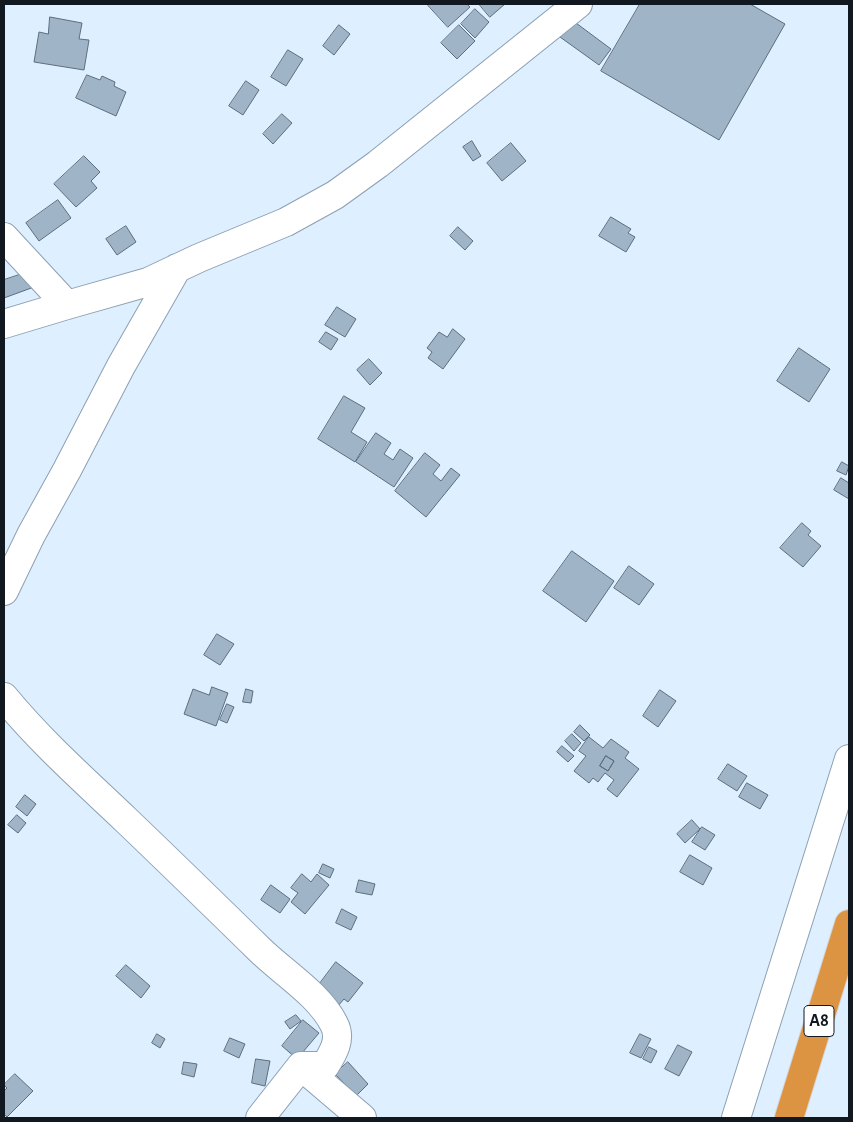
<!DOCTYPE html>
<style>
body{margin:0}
#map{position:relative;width:853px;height:1122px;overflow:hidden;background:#deefff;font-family:"Alegreya Sans",sans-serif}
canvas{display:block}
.frame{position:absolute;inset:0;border:5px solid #11181f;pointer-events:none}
</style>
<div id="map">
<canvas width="853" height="1122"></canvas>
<div class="frame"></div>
</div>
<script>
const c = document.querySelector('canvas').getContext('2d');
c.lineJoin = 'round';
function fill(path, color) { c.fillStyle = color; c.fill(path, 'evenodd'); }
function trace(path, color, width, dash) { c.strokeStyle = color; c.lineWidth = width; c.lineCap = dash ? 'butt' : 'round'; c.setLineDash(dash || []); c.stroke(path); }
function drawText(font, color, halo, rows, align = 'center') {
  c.font = font + ' "Alegreya Sans",sans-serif'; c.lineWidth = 5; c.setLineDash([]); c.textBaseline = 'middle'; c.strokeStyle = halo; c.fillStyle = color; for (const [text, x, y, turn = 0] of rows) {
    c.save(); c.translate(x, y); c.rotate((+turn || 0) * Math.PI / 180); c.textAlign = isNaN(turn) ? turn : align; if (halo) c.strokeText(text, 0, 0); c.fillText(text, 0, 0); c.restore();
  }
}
const building = new Path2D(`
 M427,4h40l3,3 -22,20z
 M479,4h26l-15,13z
 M640,4h110l35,20 -66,116 -118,-69z
 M475,9l14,13 -14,16 -14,-14z
 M50,17l32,6 -3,16 10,1 -5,30 -50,-8 5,-30 9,2z
 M572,20l39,29 -12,16 -39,-28z
 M339,25l11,9 -16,21 -11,-9z
 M459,25l16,16 -18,18 -16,-16z
 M288,50l15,9 -17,27 -15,-9z
 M87,75l13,5 2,-4 13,6 -1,4 12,6 -10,24 -40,-18z
 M246,81l13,9 -16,25 -14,-9z
 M282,114l10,9 -19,21 -10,-10z
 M472,141l9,15 -8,5 -10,-14z
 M511,143l15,18 -24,20 -15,-18z
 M84,156l16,16 -9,9 6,7 -21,19 -22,-23z
 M58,200l13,18 -32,23 -13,-18z
 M611,217l20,12 -3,4 7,4 -9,15 -27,-16z
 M126,226l10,16 -19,13 -11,-16z
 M458,227l15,14 -8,9 -15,-14z
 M28,272l6,15 -30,11v-18z
 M337,307l19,12 -11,18 -20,-12z
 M453,329l12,10 -22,30 -15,-11 4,-6 -5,-4 12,-16 8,5z
 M326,332l12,7 -7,11 -12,-8z
 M799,348l31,21 -21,33 -32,-21z
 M369,359l13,14 -12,12 -13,-15z
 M344,396l21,12 -14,24 16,10 -12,20 -37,-23z
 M376,433l15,10 -7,11 9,6 7,-11 13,9 -19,29 -38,-25z
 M425,453l15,12 -7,9 8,7 10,-13 9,7 -34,42 -31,-26z
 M842,462l7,4 -3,9 -9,-4z
 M841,478l8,5v16l-15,-9z
 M802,523l9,8 -3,4 13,11 -18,21 -23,-19z
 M572,551l42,30 -28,41 -43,-31z
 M629,566l25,18 -15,21 -25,-17z
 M217,634l17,10 -14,21 -16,-10z
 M212,687l16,6 -12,33 -32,-12 9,-25 16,6z
 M246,689l7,2 -2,12 -8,-1z
 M660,690l16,11 -18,26 -15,-11z
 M227,704l7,3 -7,16 -7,-3z
 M580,725l10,10 -6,6 -10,-9z
 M572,734l9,9 -7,8 -9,-10z
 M589,737l14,11 8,-9 18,13 -4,6 14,11 -22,28 -10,-8 7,-9 -9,-7 -7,9 -5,-4 -4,5 -15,-12 12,-15 -7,-5zM606,756l8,5 -6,10 -8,-5z
 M562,746l12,10 -6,6 -11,-10z
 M606,756l8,5 -6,10 -8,-5z
 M728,764l19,12 -10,15 -19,-12z
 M747,783l21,12 -8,14 -21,-12z
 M25,795l11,9 -9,12 -11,-9z
 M17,815l9,8 -8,10 -10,-8z
 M692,820l8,9 -15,14 -8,-9z
 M702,827l13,8 -10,15 -13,-8z
 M690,855l22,13 -9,17 -23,-13z
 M323,864l11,5 -4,9 -11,-5z
 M302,874l9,8 6,-8 12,11 -24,29 -14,-12 7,-9 -7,-5z
 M359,880l16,4 -3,11 -16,-3z
 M271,885l19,14 -10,14 -19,-13z
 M342,909l15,8 -6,13 -15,-7z
 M336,962l27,21 -15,19 -4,-3 -7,8 -22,-17z
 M126,965l24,21 -9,12 -25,-22z
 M296,1015l5,6 -11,8 -5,-7z
 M303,1020l16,13 -22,26 -15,-13z
 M157,1034l8,5 -5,9 -8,-5z
 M640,1034l11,5 -10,19 -11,-5z
 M230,1038l15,6 -6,14 -15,-7z
 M678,1045l14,7 -13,24 -14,-7z
 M649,1047l8,4 -6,12 -8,-4z
 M256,1059l14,2 -5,25 -13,-3z
 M184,1062l13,2 -3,13 -12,-3z
 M348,1062l20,22 -12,12 -21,-22z
 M15,1074l18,17 -26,26 -3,-3v-23l3,-3 -3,-3z`);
fill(building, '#a0b4c7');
trace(building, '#5b6e7f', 1);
const minor = new Path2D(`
 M4,237l63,68
 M4,324l63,-19 81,-23 51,-24 87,-36 49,-27 43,-31 200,-160
 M4,591l27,-56 36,-65 54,-104 56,-98
 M4,697c37,45 80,83 122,123 45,43 89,86 133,129 23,23 60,45 75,75 8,15 -1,29 -9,42h-24l-41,52
 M301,1066l61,52
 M736,1118l113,-359`);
const highway = new Path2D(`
 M789,1118l60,-194`);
trace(minor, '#8ca0b2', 30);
trace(highway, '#d4d5d7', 30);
trace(minor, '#fff', 28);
trace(highway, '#dd9442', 28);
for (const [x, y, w] of [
 [819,1021,30]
]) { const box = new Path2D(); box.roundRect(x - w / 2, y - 15.5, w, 31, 4); c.fillStyle = '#fff'; c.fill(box); trace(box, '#11181f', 1); }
drawText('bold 18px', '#11181f', null, [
 ["A8",819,1021]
]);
</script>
